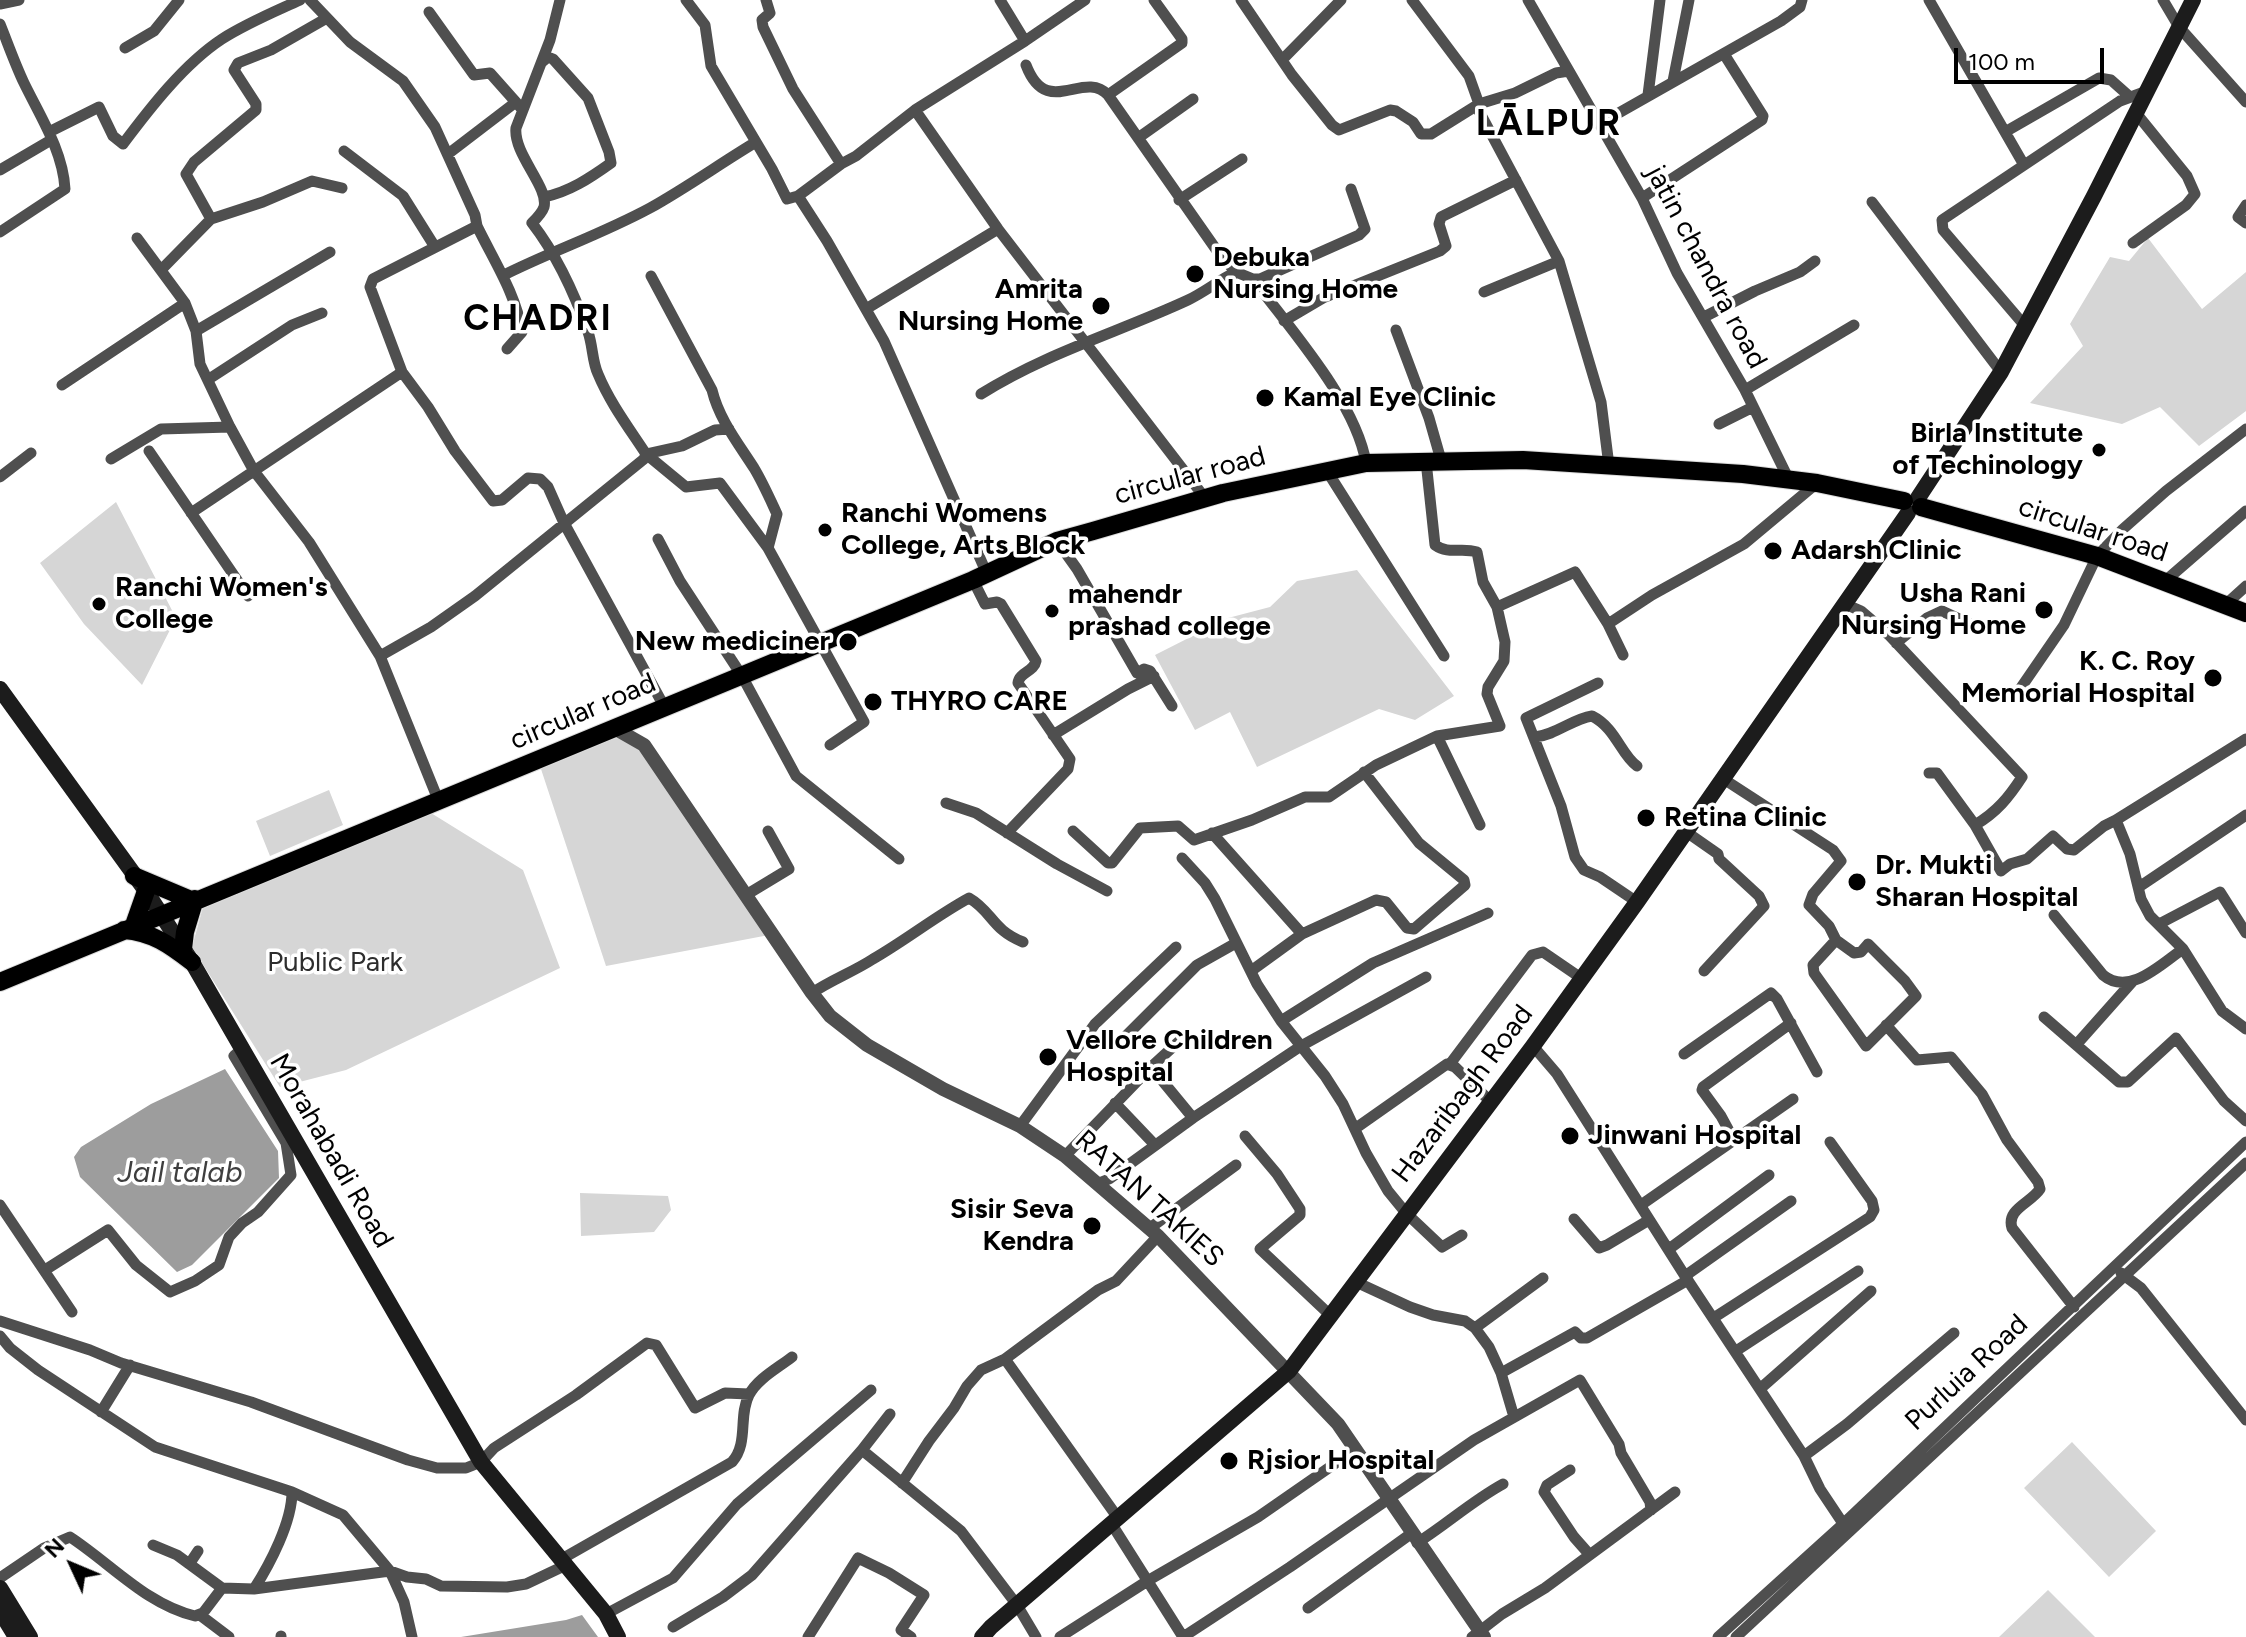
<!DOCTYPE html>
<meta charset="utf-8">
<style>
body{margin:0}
#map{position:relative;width:2246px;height:1637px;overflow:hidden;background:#fff;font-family:Figtree,sans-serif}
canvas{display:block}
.north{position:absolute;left:32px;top:1525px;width:80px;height:80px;-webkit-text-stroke:6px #fff;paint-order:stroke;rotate:314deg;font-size:22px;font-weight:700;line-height:32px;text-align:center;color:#000}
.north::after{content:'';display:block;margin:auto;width:28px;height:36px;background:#000;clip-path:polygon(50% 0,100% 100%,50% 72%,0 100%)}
.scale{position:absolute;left:1954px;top:48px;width:150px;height:36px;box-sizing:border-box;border:4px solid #000;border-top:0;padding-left:10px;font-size:24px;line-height:28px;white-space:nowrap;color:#000;-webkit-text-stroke:6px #fff;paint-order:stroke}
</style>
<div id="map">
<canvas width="2246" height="1637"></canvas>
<div class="north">N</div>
<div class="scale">100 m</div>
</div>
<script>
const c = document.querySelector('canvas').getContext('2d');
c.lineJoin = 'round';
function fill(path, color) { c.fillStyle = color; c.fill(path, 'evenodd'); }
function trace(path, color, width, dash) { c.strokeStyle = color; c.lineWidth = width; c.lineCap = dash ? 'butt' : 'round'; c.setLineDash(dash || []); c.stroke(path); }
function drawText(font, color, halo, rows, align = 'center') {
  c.font = font + ' Figtree,sans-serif'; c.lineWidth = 7; c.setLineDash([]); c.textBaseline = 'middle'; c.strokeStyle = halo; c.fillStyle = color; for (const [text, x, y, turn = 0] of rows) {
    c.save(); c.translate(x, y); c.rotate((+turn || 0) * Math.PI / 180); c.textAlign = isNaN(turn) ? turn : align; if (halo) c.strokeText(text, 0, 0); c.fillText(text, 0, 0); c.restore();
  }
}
fill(new Path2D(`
 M2148,238l54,71 44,-37v139l-47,35 -39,-39 -38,17 -92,-21 53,-57 -13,-22 40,-67 19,4z
 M116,502l60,116 -34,67 -58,-61 -44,-61z
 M1357,570l97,126 -39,24 -36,-11 -122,58 -27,-55 -35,18 -40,-75 73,-37 42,-11 27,-26z
 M615,731l23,15 131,189 -163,31 -66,-200z
 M329,790l14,35 -73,31 -14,-35z
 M431,813l92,57 37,98 -214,102 -66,17 -88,-140 11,-40z
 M580,1193l88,3 3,14 -17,22 -73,4z
 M2072,1442l84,89 -47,46 -85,-89z
 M2048,1590l47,47h-96z`), '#d6d6d6');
fill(new Path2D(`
 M225,1069l53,82 1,27 -87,87 -15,7 -97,-95 -6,-20 7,-10 70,-43z
 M582,1615l16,22h-137l105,-17z`), '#9d9d9d');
const primary = new Path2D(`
 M1921,507l176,49 149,57
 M134,876l57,24
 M134,925l12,-34
 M124,930c28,2 46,15 68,32
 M183,949l2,-17 10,-33
 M0,982c324,-136 649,-268 973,-402l84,-39 36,-10 130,-38 143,-30 157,-3 220,14 74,9 87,18`);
trace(primary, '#dbdbdb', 20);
trace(new Path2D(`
 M310,0l40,42 53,39 32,46 40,88 2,11
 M560,0l-10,40 -34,88c-3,26 33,59 28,79 -2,6 -7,11 -12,16 24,31 43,72 56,109 5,14 4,29 10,42 12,29 31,54 48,80l36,-8 33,-16 14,-1
 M686,0l19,25 6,41 61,103 15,30 11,-3 43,-32
 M766,0l4,13 -8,7 1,7 30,62 48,75 15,-8 59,-46 110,-69 -25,-41
 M1241,0l51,75 40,50 7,5 51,-20 6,1 17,11 8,12h10l48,-30 -10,-28 -57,-76
 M1528,0l41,71
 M1929,0l95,165
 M2163,0l16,27 67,75
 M0,4l19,-4
 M429,12l45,63 16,-2 32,36
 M0,24c8,20 15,40 24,59 16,33 39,68 41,106l-65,43
 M1025,41l60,-41
 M125,48l29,-17 25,-31
 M1282,60l59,-60
 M542,62l6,-5 5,2 35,39 21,54 2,11c-21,15 -42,29 -67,34
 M1026,65c21,55 57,4 82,30l112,160 16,17 17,7c37,50 103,123 113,184
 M1673,81l16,-81
 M1108,95l74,-52v-4l-28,-39
 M1648,95l12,-95
 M915,110l83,119 207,269
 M1601,123l180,-102 19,-14 2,-7
 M49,132l50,-25 14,29 10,8c27,-36 61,-80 99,-105 25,-16 52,-27 78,-39
 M2005,132l94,-54 12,2 18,16
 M1138,138l55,-39
 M344,151l59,45 32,51
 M448,154l68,-52
 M0,170l51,-30
 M798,196l29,45 57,100 103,233
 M1642,198l120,-78 1,-4 -39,-62
 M1179,200l63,-41
 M1872,202l129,170
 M2246,205l-8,12 8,6
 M211,219l-25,-45 8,-12 62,-52v-6l-22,-34 4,-7 33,-13 56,-32
 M137,238l48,65 11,28 4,33 30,63 24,44 55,71 71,114 59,146
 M2133,243l53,-38 9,-11 -8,-18 -51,-63
 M161,270l50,-51 52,-17 49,-21 30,7
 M504,275c48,-24 98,-41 146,-67 36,-20 71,-45 106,-66
 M651,276l61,114c7,29 26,53 42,78 9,15 16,31 23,46l-9,34 96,174 -34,23
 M1253,279h7l99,-44 6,-6 -14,-40
 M1484,292l75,-31
 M866,309l132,-80
 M1704,317l51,-26 45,-19 15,-11
 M1284,321l39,-23 117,-47 6,-5 -7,-22 2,-7 75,-37
 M2025,326l-82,-96 -1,-10 178,-119 27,-10
 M1396,330l33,88 12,42
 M196,331l134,-79
 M402,372l-32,-85 3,-8 104,-53c17,35 39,68 45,106l-15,17
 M209,379l83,-54 30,-12
 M62,385l123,-82
 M1745,390l109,-65
 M981,394c65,-41 138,-62 207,-94 17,-8 31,-20 48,-28
 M1719,424l34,-17
 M149,451l99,145
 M111,459l50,-30 69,-2
 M1609,466l-8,-64 -42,-141 -80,-150v-7l36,-11 41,-20 13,-2 73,127 35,75 68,117 44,90
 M1327,471l117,185
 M0,477l31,-24
 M191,513l211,-141 26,35 27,44 38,50 9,-1 26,-22 12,1 8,8 16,36 101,185
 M658,539l22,42 62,95 54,100 103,83
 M1057,541l20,28 60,104 7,-4 6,2 22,35
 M973,580l12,24 12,-2 4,2 35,57c-2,11 -17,11 -18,22l52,76 -2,10 -61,64
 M2164,582l82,-71
 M1845,604l16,7 28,24 133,142c-13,20 -25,35 -47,48l-38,-52h-8
 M2225,605l21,-19
 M1497,607l78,-35 33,52 15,31
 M1608,624l44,-29 92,-51 73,-61
 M1896,643l31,-25 15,-7 39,18
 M380,656l51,-29 44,-31 169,-137 2,-5 40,33 34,-4 48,65
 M1598,683l-72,35 35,88 14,51 9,13 16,7 37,25
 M2020,689l44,-64 33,-69 26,-27 43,-38 80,-62
 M1053,735l75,-46 26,-13
 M1437,736l43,89
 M1535,737c21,-2 37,-18 57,-21 24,12 29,39 45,50
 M1722,778l111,72 8,11 -28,33 -4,11 20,21 7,14 -23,25 1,8 52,73 50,-50 -11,-15 -37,-37 -7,8 -7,1 -18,-13
 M946,803l30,10 81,51 50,27
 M2116,820l130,-81
 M1975,825l26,46 9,-7 17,-5 26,-23 14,13 7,1 30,-24 12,-6 14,34 11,45 9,17 33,33 39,62 24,18
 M1073,831l35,32h4l28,-35 38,-2 16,14 58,-20 53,-23h24l47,-32 61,-29 63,-10 -13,-32 1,-7 16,-26 1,-19 -8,-35 -14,-25 -6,-30c-16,-5 -28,3 -42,-7l-9,-84
 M1685,831l33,23 1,5 40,37 5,10 -60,65
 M1212,833l90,101
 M1182,858l23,25 10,16 42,85 24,37 44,55 18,28 23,49 22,38 18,22 36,34 20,-12
 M2139,887l107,-72
 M746,895l43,-26 -21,-38
 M2054,915l49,60c26,22 58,-11 80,-26
 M2159,924l61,-32 26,41
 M1251,971l51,-37 74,-34 10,2 21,26 7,1 51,-44 -1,-5 -45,-37 -55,-71
 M812,993c19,-13 41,-21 61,-34 33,-19 63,-43 96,-61 23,13 23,32 54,44
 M2044,1017l75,65h9l48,-44 48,63 22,20
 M1281,1021l92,-58 115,-50
 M1886,1025l31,35 34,-3 31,37 25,46 31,42 2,7c-9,14 -34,20 -28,39l62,79
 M1118,1044l79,-79 39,-22
 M2076,1045l56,-63
 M1533,1046l24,28 128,202 119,180 16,33 26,39
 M1684,1054l87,-61 6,6 40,73
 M1450,1064l82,-109 11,-3 38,26
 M1151,1067l42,51
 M1115,1103l40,42
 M1020,1126l75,-102 81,-77
 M1356,1128l91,-64 8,3 35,34
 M1245,1136l32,38 23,35v6l-40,34 70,66
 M1734,1140l-13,-24 -19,-26 1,-3 88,-64
 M1065,1156l86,-89 35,-32
 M1099,1183l10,-4 84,-61 108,-72 125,-69
 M0,1205l72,107
 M1641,1205l152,-106
 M1574,1219l25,29 8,-3 42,-25
 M1150,1228l86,-63
 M1669,1249l100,-74
 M45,1270l63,-40 28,35 34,27 25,-11 24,-16 10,-28 13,-14 16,-11 33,-37 -5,-32 -52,-87 8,-7
 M2121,1273l20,15 105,132
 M1685,1276l106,-75
 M1356,1282l54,25 23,8 32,6 10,7 14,19 12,26 13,44
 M1715,1317l155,-100 4,-7 -2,-9 -42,-59
 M0,1321l90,29 31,13 130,39 157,58 29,8h29l15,-6 13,-14 82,-53 71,-52 9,2 39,63 30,-15 24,1
 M1475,1328l68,-50
 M0,1336l10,12 28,22 117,77 137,45 51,23 47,56 14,31 8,35
 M1736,1351l122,-80
 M1005,1359l113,159
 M1501,1373l74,-41 6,6h6l101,-58
 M1761,1388l110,-97
 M101,1412l29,-47
 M862,1450l99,81 56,74 19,32
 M1804,1456l43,-32 107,-91
 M1570,1470l-23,15 -3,7 30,45 15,17
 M902,1483l27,-42 25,-33 13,-22 14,-16 24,-11 93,-69 18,-9 42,-45
 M1111,1523l72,114
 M1417,1543c30,-19 55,-42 86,-59
 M153,1545l24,10 45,33
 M190,1563l8,-12
 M0,1578l44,-30 26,-11c40,26 77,68 125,79l8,-3 19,-25 32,1 136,-18 17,6 19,2 15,7 66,1 19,-3 38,-18 3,-10 165,-94c17,-19 6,-46 17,-67 8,-16 29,-27 43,-38
 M254,1589c16,-25 38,-67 38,-97
 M1308,1608l104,-75
 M606,1614l67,-36 64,-74 134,-114
 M200,1615l29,22
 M673,1627l50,-30 29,-22 110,-125 28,-36
 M281,1637v-1
 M808,1637l50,-79 31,15 35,22 -23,35 10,7
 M1060,1637l89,-57 109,-63 98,-68
 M1183,1637l107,-70 184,-127 106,-60 39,64 2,9 29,49 1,8
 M1472,1637l30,-23 43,-26 130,-96
 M1718,1637l125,-113 403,-382
 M1736,1637l510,-474`), '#4f4f4f', 11);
trace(new Path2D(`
 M616,729l28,16 168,248 18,23 37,29 76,44 77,37 45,30 93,80 180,188 146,213`), '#4f4f4f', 14);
trace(new Path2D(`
 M1918,498l83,-126 93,-176 99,-196
 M0,689l146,202 46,71 289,500 125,152 12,23
 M0,1588l30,49
 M0,1611l16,26
 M982,1637l9,-10 298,-256 244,-325 104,-144 271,-389`), '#1c1c1c', 16);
trace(primary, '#000', 18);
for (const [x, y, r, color] of [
 [1195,274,10,"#000"],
 [1101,306,10,"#000"],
 [1265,398,10,"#000"],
 [2099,450,8,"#000"],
 [825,530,8,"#000"],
 [1773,551,10,"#000"],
 [99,604,8,"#000"],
 [2044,610,10,"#000"],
 [1052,611,8,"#000"],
 [848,642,10,"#000"],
 [2213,678,10,"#000"],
 [873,702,10,"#000"],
 [1646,818,10,"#000"],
 [1857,882,10,"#000"],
 [1048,1057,10,"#000"],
 [1570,1136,10,"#000"],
 [1092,1226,10,"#000"],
 [1229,1461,10,"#000"]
]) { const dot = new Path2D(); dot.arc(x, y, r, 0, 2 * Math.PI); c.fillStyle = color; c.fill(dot); trace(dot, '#fff', 3); }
drawText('bold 28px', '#000', '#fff', [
 ["Debuka",1213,258],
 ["Nursing Home",1213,290],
 ["Amrita",1083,290,"right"],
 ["Nursing Home",1083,322,"right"],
 ["Kamal Eye Clinic",1283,398],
 ["Birla Institute",2083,434,"right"],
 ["of Techinology",2083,466,"right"],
 ["Ranchi Womens",841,514],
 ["College, Arts Block",841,546],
 ["Adarsh Clinic",1791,551],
 ["Ranchi Women's",115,588],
 ["College",115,620],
 ["Usha Rani",2026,594,"right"],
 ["Nursing Home",2026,626,"right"],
 ["mahendr",1068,595],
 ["prashad college",1068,627],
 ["New mediciner",830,642,"right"],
 ["K. C. Roy",2195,662,"right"],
 ["Memorial Hospital",2195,694,"right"],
 ["THYRO CARE",891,702],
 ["Retina Clinic",1664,818],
 ["Dr. Mukti",1875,866],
 ["Sharan Hospital",1875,898],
 ["Vellore Children",1066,1041],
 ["Hospital",1066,1073],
 ["Jinwani Hospital",1588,1136],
 ["Sisir Seva",1074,1210,"right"],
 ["Kendra",1074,1242,"right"],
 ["Rjsior Hospital",1247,1461]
], 'left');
drawText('28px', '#000', '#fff', [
 ["jatin chandra road",1706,267,62],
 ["circular road",1190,476,-15],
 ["circular road",2093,530,18],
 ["circular road",583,712,-23],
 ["Hazaribagh Road",1463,1094,-53],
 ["Morahabadi Road",331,1151,60],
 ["RATAN TAKIES",1149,1199,42],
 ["Purluia Road",1967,1373,-43]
]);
drawText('28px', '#2d2d2d', '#fff', [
 ["Public Park",335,963]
]);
drawText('italic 30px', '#3e3e3e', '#fff', [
 ["Jail talab",180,1173]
]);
c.letterSpacing = '2px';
drawText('bold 36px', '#000', '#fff', [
 ["LĀLPUR",1549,124],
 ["CHADRI",538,319]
]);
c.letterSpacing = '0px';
</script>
